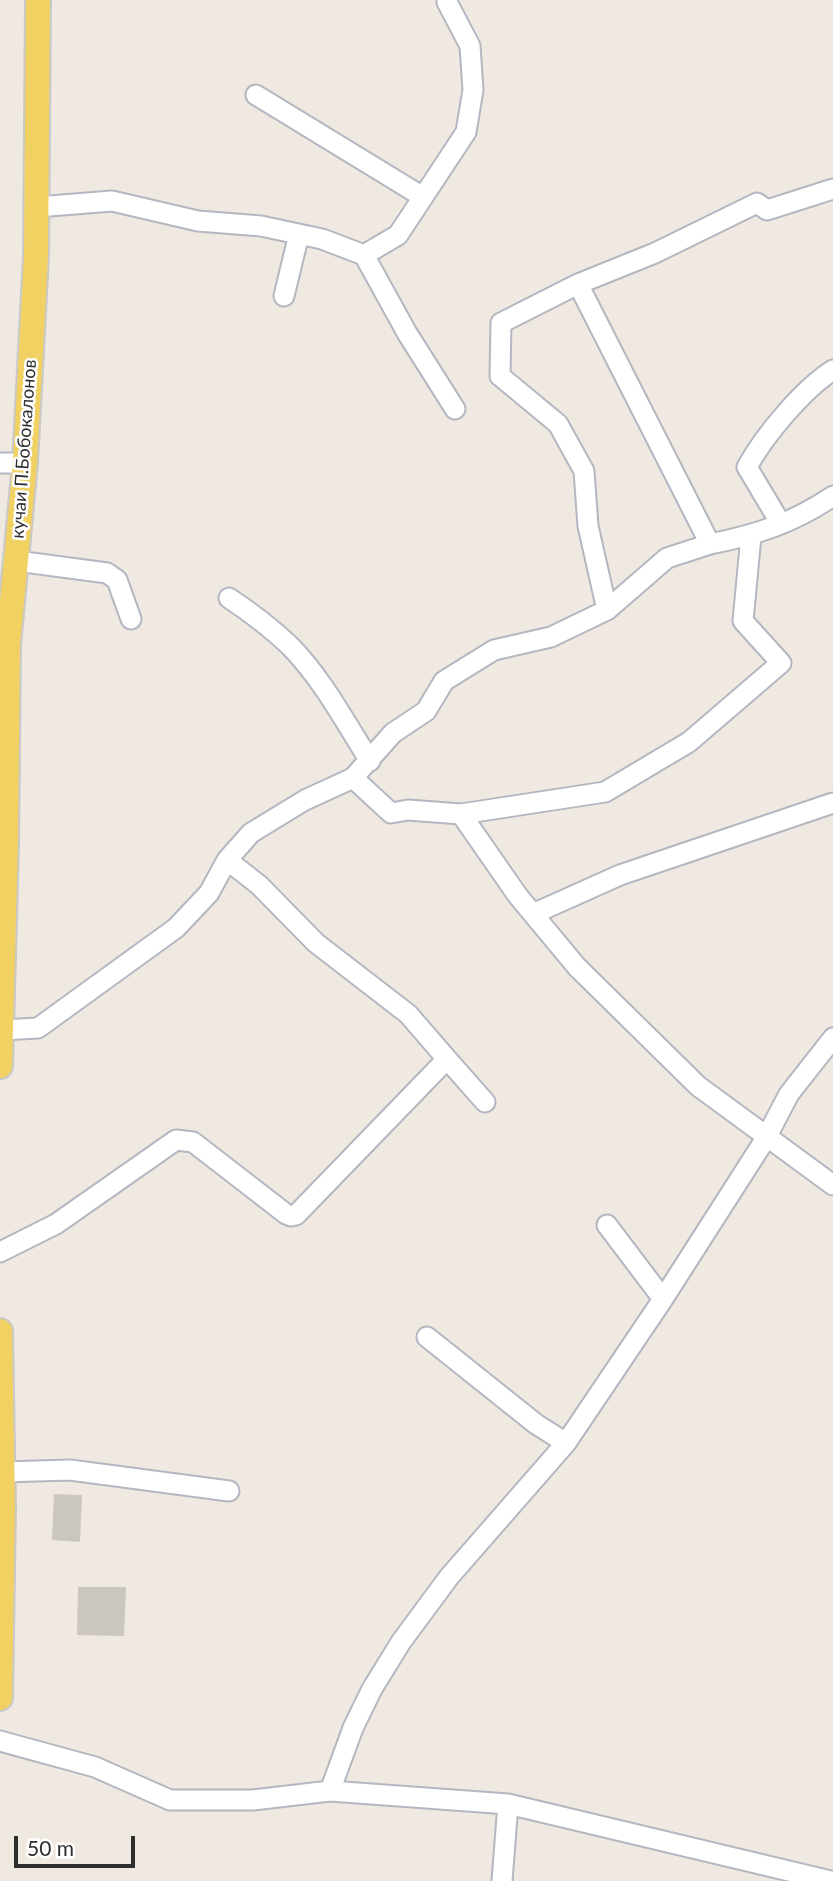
<!DOCTYPE html>
<meta charset="utf-8">
<style>
body{margin:0}
#map{position:relative;width:833px;height:1881px;overflow:hidden;background:#efe9e1;font-family:Lato,sans-serif}
canvas{display:block}
.scale{position:absolute;left:14px;top:1836px;width:121px;height:32px;box-sizing:border-box;border:4px solid #2e2e2e;border-top:0;padding-left:9px;font-size:21px;line-height:24px;white-space:nowrap;color:#2e2e2e;-webkit-text-stroke:5px #fff;paint-order:stroke}
</style>
<div id="map">
<canvas width="833" height="1881"></canvas>
<div class="scale">50 m</div>
</div>
<script>
const c = document.querySelector('canvas').getContext('2d');
c.lineJoin = 'round';
function fill(path, color) { c.fillStyle = color; c.fill(path, 'evenodd'); }
function trace(path, color, width, dash) { c.strokeStyle = color; c.lineWidth = width; c.lineCap = dash ? 'butt' : 'round'; c.setLineDash(dash || []); c.stroke(path); }
function drawText(font, color, halo, rows, align = 'center') {
  c.font = font + ' Lato,sans-serif'; c.lineWidth = 5; c.setLineDash([]); c.textBaseline = 'middle'; c.strokeStyle = halo; c.fillStyle = color; for (const [text, x, y, turn = 0] of rows) {
    c.save(); c.translate(x, y); c.rotate((+turn || 0) * Math.PI / 180); c.textAlign = isNaN(turn) ? turn : align; if (halo) c.strokeText(text, 0, 0); c.fillText(text, 0, 0); c.restore();
  }
}
fill(new Path2D(`
 M54,1494l28,1 -2,47 -28,-2z
 M78,1587h48l-2,49 -47,-1z`), '#cbc7bf');
const minor = new Path2D(`
 M256,95l167,102
 M37,207l75,-6 86,20 63,5 61,13 42,16 34,-20 68,-103 7,-42 -3,-44 -23,-44
 M364,255l43,78 48,76
 M578,284l132,260c46,-9 83,-21 123,-48
 M284,296l15,-62
 M0,463h25
 M781,524l-34,-57c17,-31 56,-78 86,-97
 M751,536l-8,85 38,42 -92,79 -84,50 -144,22 57,82 59,71 121,119 135,99
 M17,561l90,12 10,7 14,39
 M229,598c21,14 41,29 60,47 33,33 56,77 81,116
 M607,610l-19,-84 -4,-55 -26,-47 -58,-48 1,-53 77,-39 77,-31 102,-50 10,7 66,-21
 M353,778l38,35 17,-3 53,4
 M533,914l87,-39 213,-72
 M2,1030l36,-2 138,-100 33,-35 18,-33 24,-27 54,-33 48,-22 40,-45 33,-22 18,-30 50,-31 57,-13 56,-27 60,-52 43,-14
 M447,1059l38,43
 M607,1225l56,74
 M0,1252l56,-28 120,-84 17,2 93,72 5,2 5,-1 151,-156 -39,-45 -92,-71 -57,-58 -32,-25
 M427,1337l109,87 30,19
 M2,1472l68,-2 159,21
 M0,1741l95,26 75,33h83l77,-9 178,13 323,77
 M330,1791l23,-63 19,-39 29,-47 48,-65 117,-134 97,-144 103,-161 23,-44 44,-56
 M502,1881l6,-77`);
const major = new Path2D(`
 M0,1066l6,-223 2,-198 17,-182 11,-207 2,-256
 M0,1331l3,177 -3,190`);
trace(minor, '#b4b7c1', 23);
trace(major, '#c9c9c9', 28);
trace(minor, '#fff', 19);
trace(major, '#f2d163', 24);
drawText('18px', '#2e2e2e', '#fff', [
 ["кучаи П.Бобокалонов",24,449,-86]
]);
</script>
